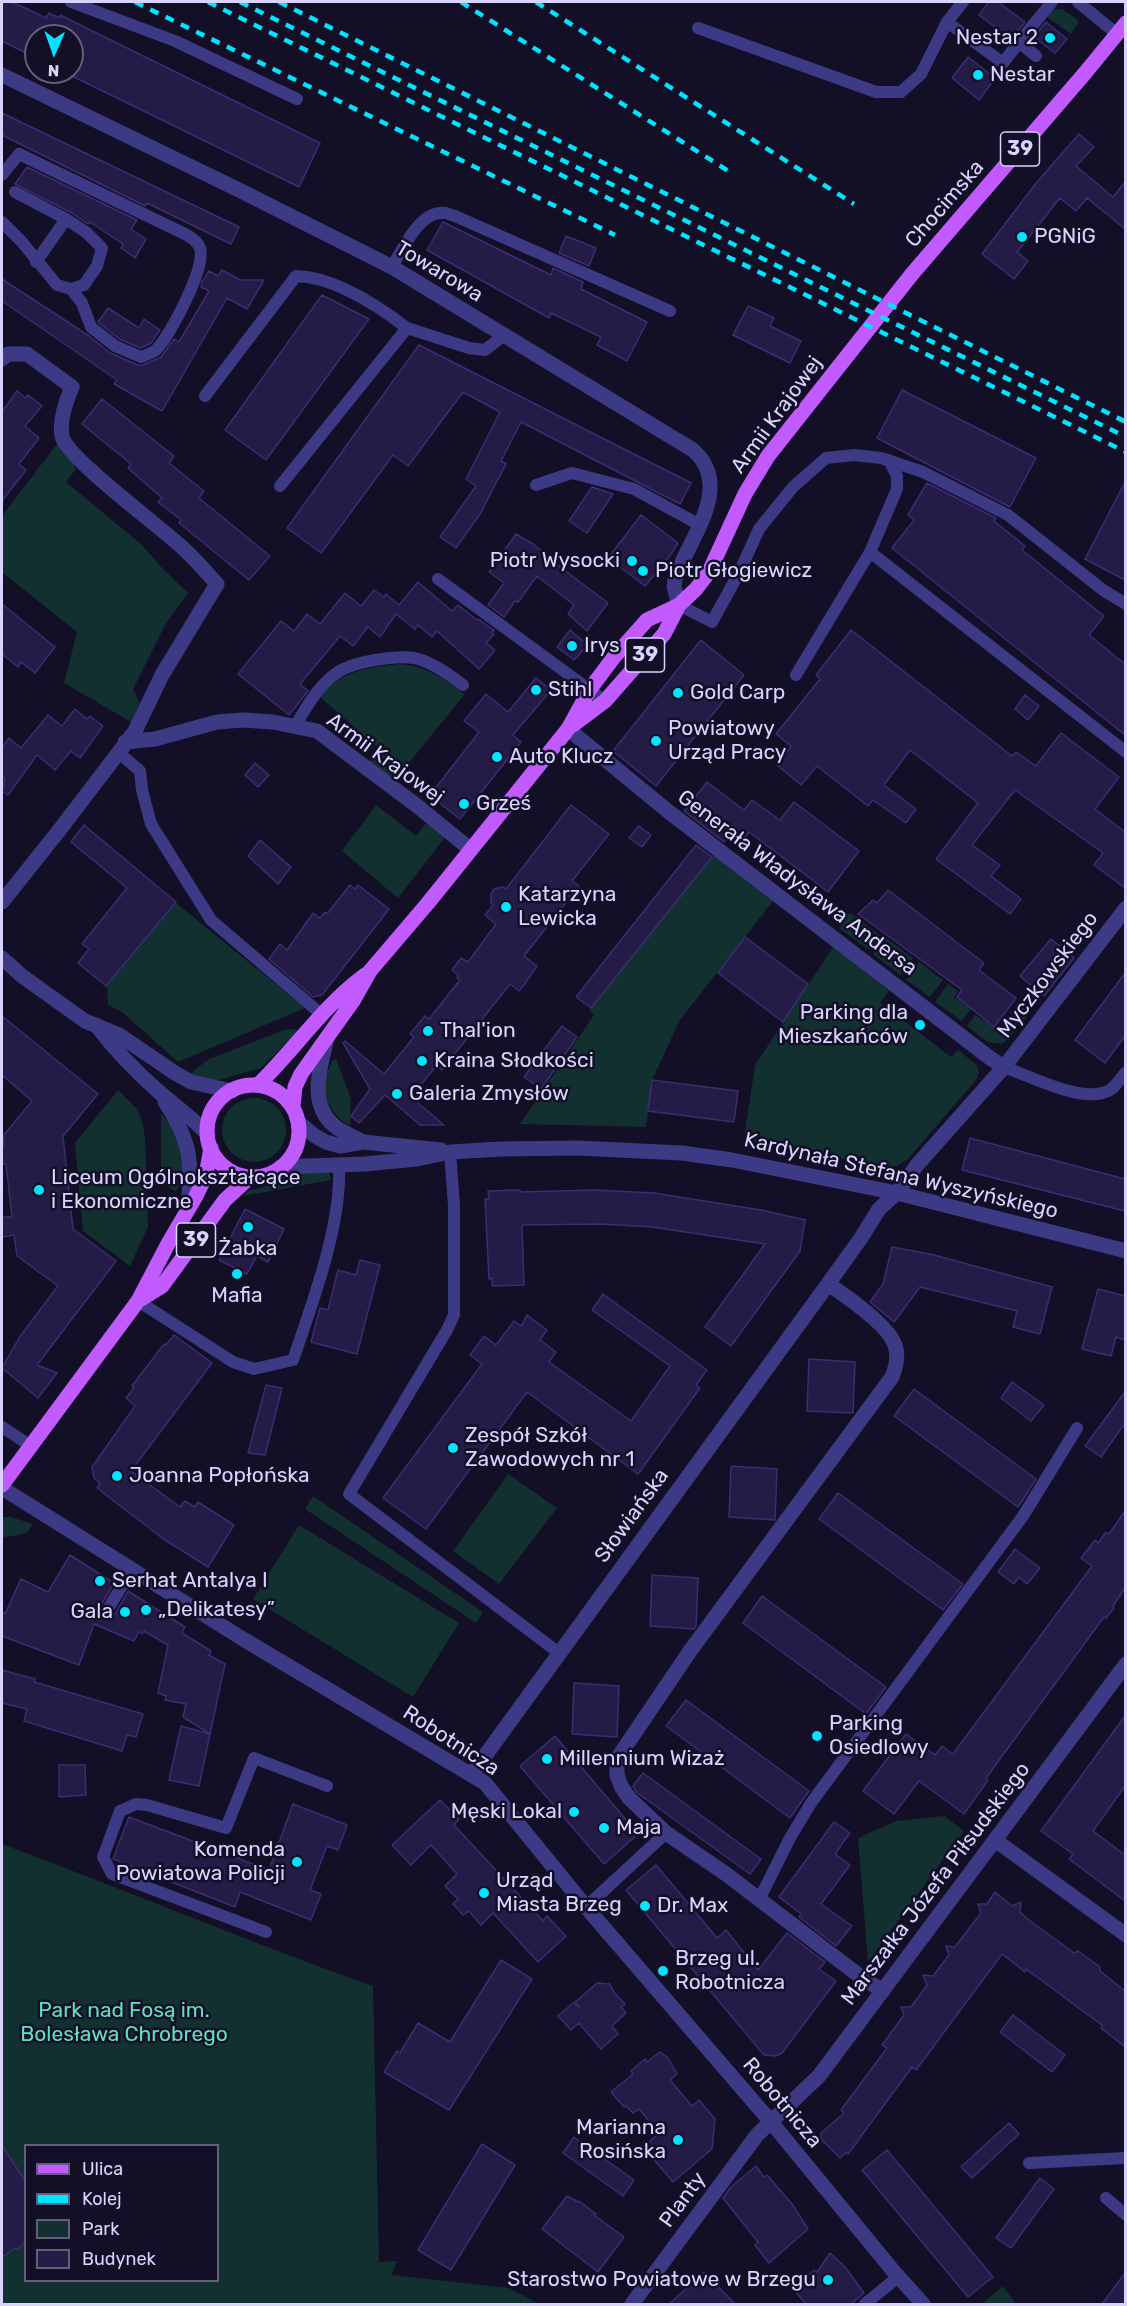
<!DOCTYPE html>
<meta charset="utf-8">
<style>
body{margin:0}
#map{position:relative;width:1127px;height:2306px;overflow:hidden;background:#130f26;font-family:Rubik,sans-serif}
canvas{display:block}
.frame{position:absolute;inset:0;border:3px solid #d9d4ff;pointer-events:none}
.legend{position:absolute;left:24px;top:2144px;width:195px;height:138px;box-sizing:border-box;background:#130f26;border:2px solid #625e7d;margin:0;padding:8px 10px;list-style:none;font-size:18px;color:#d9d4ff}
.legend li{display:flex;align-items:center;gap:12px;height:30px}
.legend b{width:30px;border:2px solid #625e7d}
.north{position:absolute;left:24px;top:24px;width:60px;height:60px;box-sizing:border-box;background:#130f26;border:2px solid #625e7d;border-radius:50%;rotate:182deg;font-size:16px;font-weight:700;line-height:24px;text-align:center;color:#d9d4ff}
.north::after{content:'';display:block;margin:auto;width:21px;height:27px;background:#00e5ff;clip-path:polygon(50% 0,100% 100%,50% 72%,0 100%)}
</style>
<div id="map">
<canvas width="1127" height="2306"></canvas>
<div class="frame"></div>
<ul class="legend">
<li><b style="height:8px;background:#c25bff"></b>Ulica</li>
<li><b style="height:8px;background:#00e5ff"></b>Kolej</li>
<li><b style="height:16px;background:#12302f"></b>Park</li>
<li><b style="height:16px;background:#241b47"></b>Budynek</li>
</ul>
<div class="north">N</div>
</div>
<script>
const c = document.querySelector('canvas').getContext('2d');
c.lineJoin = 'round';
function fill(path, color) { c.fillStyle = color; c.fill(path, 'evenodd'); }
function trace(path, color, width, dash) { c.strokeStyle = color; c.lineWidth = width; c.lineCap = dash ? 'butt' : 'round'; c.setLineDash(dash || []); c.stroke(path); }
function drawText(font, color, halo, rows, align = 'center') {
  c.font = font + ' Rubik,sans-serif'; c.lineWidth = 5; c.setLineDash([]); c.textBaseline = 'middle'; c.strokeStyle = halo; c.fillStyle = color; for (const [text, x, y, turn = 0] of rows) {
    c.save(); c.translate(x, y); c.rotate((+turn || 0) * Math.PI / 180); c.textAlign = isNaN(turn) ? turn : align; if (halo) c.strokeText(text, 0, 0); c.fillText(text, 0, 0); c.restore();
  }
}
fill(new Path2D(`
 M1050,9h12l16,11v4l-7,10 -25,-18z
 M60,440l16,29 -10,13 76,63 20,23 26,25 -22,30 -33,66 7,14 -9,19 -67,-39 13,-51 -75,-60v-56z
 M398,664c27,1 45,14 67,30l-70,86 -26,-18 10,-13 -60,-53c26,-26 43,-27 79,-32z
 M376,805l40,31 10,-13 20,13 -48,62 -56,-47z
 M713,855l60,46 -93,119 -28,60 -6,47 -126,-3 74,-109 -5,-4 2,-3z
 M176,903l129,105 -127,54 -56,-50 -14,-7 -1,-19z
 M850,913l30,22 -11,15 -29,-21 2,-8z
 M886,938l27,20 -13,17 -27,-21z
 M834,946l55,45 -9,12 71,54 7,-7 18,14 3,8 -3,8 -68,79 -11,7 -14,1 -139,-28 11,-74z
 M919,962l24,18 -13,17 -24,-17z
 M948,984l10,7 -4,6 17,12 -9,12 -27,-19z
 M1025,1003l5,10 -25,29c-16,6 -26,-7 -38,-16l8,-11 25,16z
 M287,1029l12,1 -38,38 -46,13 -26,-7 20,-15z
 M336,1059l15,40 -1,27c-25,-15 -32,-40 -17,-66z
 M118,1090l19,19 5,11 3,17 3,90 -18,39 -47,-35 -8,-88z
 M222 1130a32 32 0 1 1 64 0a32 32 0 1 1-64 0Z
 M161,1113c19,20 29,55 15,79l-13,-9 -2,-4z
 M329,1172l2,8 -88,16 5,-5 23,-6 21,-12z
 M508,1474l49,34 -58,76 -46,-33z
 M313,1496l170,116 -7,11 -171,-114z
 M2,1517h9l22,7 -6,9 -25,5z
 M299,1525l160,98 -46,74 -160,-98z
 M944,1816l20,15 -96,131 -10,-124 38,-17z
 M2,1844c124,46 246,98 371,142l6,276 18,-1 -6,14 118,13 30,16h-537zM26,2146h192v134h-192z
 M1003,2286l13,18h-34z`), '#12302f');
const building = new Path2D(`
 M2,2h10l34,16 3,-5 10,5 1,-3 260,128 -21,44 -227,-111v-40h-36v22l-34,-17z
 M989,2h9l27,20 -14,17 -32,-24z
 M1046,22l21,17 -12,14 -21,-16z
 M968,57l27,21 -16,22 -27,-22z
 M2,113l237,114 -8,17 -84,-41 -2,3 -143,-71z
 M1079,134l15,13 -18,19 37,31 12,-15v47l-38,-31 -11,13 -16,-13 -43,54 11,9 -14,18 -32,-25 55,-72z
 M27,167l110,53 -6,9 15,10 -11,19 -14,-10 2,-4 -33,-22 -2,2 -18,-12 -55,-28z
 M443,222l108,53 2,-7 30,14 -2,7 66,33 -20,39 -30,-16 4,-8 -50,-24 -2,5 -122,-68z
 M566,236l30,12 -7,18 -30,-13z
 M222,270l18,10h24l-17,29 -20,-11 -65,113 -48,-27 3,-4 -115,-79v-22l87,57 21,17 28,12h5l18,-8 13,-18 5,3 30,-51 -8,-4 1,-5 7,-11 9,5z
 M322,295l47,24 -103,141 -41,-30z
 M748,306l26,12 -4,8 31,15 -11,22 -57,-28z
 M108,308l31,20 5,-9 16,11 -9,13 -10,5 -22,-9 -21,-17z
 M419,345l272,138 -11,21 -159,-82 -20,39 5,3 -26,50 -24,34 -16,-11 36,-51 -10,-7 34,-67 -37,-20 -55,74 -15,-11 -72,98 -34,-25z
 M902,390l134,68 -26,49 -133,-69z
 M17,391l9,7 2,-3 14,11 -17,20 14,12 -20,26 7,6 -24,31v-89z
 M102,399l72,57 -5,7 35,28 -5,7 71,58 -21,24 -70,-57 2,-3 -23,-18 4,-4 -34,-30 3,-4 -49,-40z
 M1125,482v98l-40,-21z
 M927,483l69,35 -2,3 31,25 -3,4 82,66 -15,19 36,29v71l-233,-187 22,-28 -6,-5z
 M592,487l21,7 -26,39 -18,-12z
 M641,515l37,28 -9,14 -24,29 -37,-28z
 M516,534l17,10 15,12 -1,1 61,46 -21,28 -19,-17 6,-9 -37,-29 -19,26 -3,-1 -11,16 -16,-12 16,-22 -15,-11z
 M418,582l34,29 6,-6 19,15 1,-1 16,11 -2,3 2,1 -8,9 9,7 -16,19 -42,-38 -5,6 -14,-12 -3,4 -19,-15 -16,23 -12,-10 -15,19 -13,-10 -40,48 8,7 -19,24 -51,-41 43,-53 13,10 13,-17 13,10 25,-31 16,13 13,-16 10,7 2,-3 13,11z
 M2,604l53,43 -20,26 -14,-11 -3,5 -16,-13z
 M570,630l18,15 -14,15 -17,-13z
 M851,630l161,126 4,-4 20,14 25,-33 58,44 -24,32 30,23v56l-31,-23 9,-12 -88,-63 -43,55 28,20 -9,11 30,23 -11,15 -74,-55 42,-56 -68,-53 -26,35 32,24 -10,14 -33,-23 -5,6 -51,-40 -16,19 -24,-20 14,-19 -15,-12 44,-55 -4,-4z
 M701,640l43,35 -88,111 -43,-35z
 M536,678l15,12 -38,45 8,7 -61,77 -27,-21 1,-8 45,-58 -15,-11 22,-27 22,18z
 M1025,695l14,11 -11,14 -13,-11z
 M75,709l12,10 3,-3 13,10 -23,32 -9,-7 -16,19 -18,-15 -29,40 -6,-4 3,-12 -3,-3v-28l7,-10 12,10 27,-33 14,11z
 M255,763l14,12 -11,12 -13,-12z
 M707,782l37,28 8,-10 28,20 14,-18 65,49 -31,41 -79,-60 -6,8 -11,-9 -8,11 -40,-31z
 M571,805l38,29 -37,47 7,5 -55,70 13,10 -13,19 -5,6 -9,-7 -68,86 -5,-5 -26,32 33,28h-24l-35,-30 -26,28 -8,-7 19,-27 -27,-46 2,-2 39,33 30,-37 -4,-3 15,-18 4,3 31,-39 -3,-2 1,-3 -6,-5 9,-12 7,4 28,-38 -11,-9 8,-10 -2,-2v-9l3,-5 9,-2 3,2z
 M84,825l92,77 -70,84 -28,-23 11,-14 -7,-5 45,-56 -56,-46z
 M639,826l12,9 -9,12 -13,-9z
 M260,840l31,27 -13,17 -30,-28z
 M696,845l16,12 -121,151 -15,-11z
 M350,885l5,4 3,-4 31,24 -67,86 -9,2 -44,-38 11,-15 7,6 26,-37 7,5 5,-6 2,2z
 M888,890l96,73 -5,7 37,28 -22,29 -37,-30 5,-7 -104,-76 15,-14 4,3z
 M745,937l63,47 -25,38 -65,-49z
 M1051,939l23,19 -30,38 -24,-20z
 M1125,973v63l-20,27 -30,-23z
 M2,1016l96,78 -35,42 10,93 43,32 -79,104 20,8 -19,25 -36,-30 17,-30 39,-52 -41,-30 -3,-21 -12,2v-20h10l-6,-53 -4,-1v-16l2,-1 -1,-10 29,-35 -30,-26z
 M562,1026l15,11 -36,52 -17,-12z
 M652,1080l86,11 -4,31 -86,-11z
 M970,1138l155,41v32l-163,-41z
 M520,1190v2l75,-2 59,3 107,17 44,10 -5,31 -69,95 -26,-19 60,-83 -113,-17 -51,-3 -79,1 2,60 -32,1v-8l-3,1 -4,-80h4l-1,-8z
 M245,1209l39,20 -16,33 -11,-6 -10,18 -28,-14z
 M892,1247l42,8 118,32 -12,47 -27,-7 4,-16 -97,-24 -26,35 -24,-20 13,-18z
 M360,1260l20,5 -23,89 -46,-12 9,-34 8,2 10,-40 18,5z
 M1098,1289l27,7v44l-9,-3 -5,19 -29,-7z
 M603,1294l104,76 -11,15 4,3 -62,86 -111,-82 -101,137 -43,-31 99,-134 -12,-9 14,-19 12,9 18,-24 7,5 6,-11 20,15 -7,10 16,12 -7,10 82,59 39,-55 -78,-56z
 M174,1335l38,28 -81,108 49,36 5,-6 10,6 3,-5 36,23 -26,42 -46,-29 -65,-50 3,-5 -6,-5 -2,-11 43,-61 -9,-8 8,-10 -2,-2 32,-42 2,1z
 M809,1359l46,3 -2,51 -46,-2z
 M1012,1382l32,23 -13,16 -30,-23z
 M266,1385l16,3 -17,67 -17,-2z
 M914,1389l122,90 -18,28 -124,-91z
 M1125,1392v31l-24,34 -16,-11z
 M731,1466l46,3 -2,51 -46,-3z
 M838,1493l125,91 -20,26 -124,-91z
 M1125,1511v77l-12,18 1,2 -8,10 -2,-1 -118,161 2,2 -24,34 -45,-33 -25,33 -31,-23 43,-57 29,21 7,-9 11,8 139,-188 -11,-8 14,-18 3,3 8,-11 3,2z
 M1015,1549l25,19 -13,16 -8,-7 -5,7 -16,-12z
 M70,1555l44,28 -13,22v7l2,4 5,1 7,-3 13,-23 57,36 -3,6 29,18 -2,4 16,9 -15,70 -27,-17 3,-13 -21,-4 1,-4 -8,-3 10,-48 -24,-14 -2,3 -3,-2 -5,9 -40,-17 -15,41 -77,-29v-24l3,2 16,-35 27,13z
 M652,1575l46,3 -2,48 -2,3 -44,-3z
 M762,1596l124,91 -20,27 -123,-91z
 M2,1670l33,9 -1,3 109,32 -7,23 -9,-2 -5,16 -98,-30 3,-12 -25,-6z
 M574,1683l45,3 -2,51 -45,-3z
 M686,1700l123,91 -19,27 -124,-92z
 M1125,1716v70l-32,45 32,24v46l-56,-42 4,-5 -32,-23z
 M181,1726l29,8 -11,52 -30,-6z
 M555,1736l83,98 -34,30 -84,-98z
 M59,1765h26l1,30 -27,2z
 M643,1773l118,86 -11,15 -114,-82 -3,-6z
 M440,1800l19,19 -5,6 89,96 4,-5 19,20 -28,26 -45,-49 -12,12 -12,-14 -6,4 -10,-11 5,-5 -13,-13 12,-12 -26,-29 -20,20 -19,-20z
 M293,1804l54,21 -9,25 -11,-4 -17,44 11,4 -10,26 -71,-28 -5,15 -122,-48 16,-42 140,53z
 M834,1822l16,11 -15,21 15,11 -29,39 31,22 -16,20 -37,-29 2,-3 -22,-17z
 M656,1865l61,73 9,-8 32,40 29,-37 38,29 -6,7 17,12 -54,72 -6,3 -12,-1 -138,-165z
 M995,1892l17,14 9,-4 -1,10 10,9 32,23 12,9 4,-2 22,16v4l25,20v56l-24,-19 2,-2 -77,-57 -1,3 -23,-18 -86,116 -4,-3 -64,87 -1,-2 -7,6 -19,-19v-6l23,-20 -3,-3 46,-62 -5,-3 22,-30 -3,-8h10l16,-22 -4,-10 10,1 16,-21 -3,-9 9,1 26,-34 -3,-9h9z
 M501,1960l31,19 -83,131 -65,-38 13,-21 3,2 18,-30 32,19z
 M597,1983l13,1 3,7 12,13 -4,3 5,6 -14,13 6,8 -17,15 -22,-26 -8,7 -13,-14 15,-13 6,4 -4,-5z
 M1013,2015l52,40 -13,17 -52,-40z
 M660,2052l8,6 9,16 -7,6 22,26 7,-6 16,19 -3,30 -39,33 -30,-35 16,-14 -20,-24 -6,4 -7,-7 -2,1 -13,-15 22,-18 -2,-3 14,-12 2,3z
 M1009,2123l10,11 -47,44 -11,-11z
 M574,2137l60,43 -11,16 -60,-43z
 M482,2144l33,21 -64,105 -33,-20z
 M2,2146l24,36v59l-9,9 -2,-2 -13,9z
 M887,2150l106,127 -25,20 -106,-127z
 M756,2166l8,11 3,-2 25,29 16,25 -39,34 -14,-18 3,-3 -35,-44 8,-11z
 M1040,2178l14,11 -43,59 -15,-10z
 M567,2196l11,6 1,-1 17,13 -2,1 30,22 -26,35 -56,-43z
 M830,2253l15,14 19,26 -13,11h-45l-14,-16 22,-18 3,2z
 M704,2272l31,32h-66z
 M1125,2273v31h-23z`);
fill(building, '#241b47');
trace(building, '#3b2d73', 1.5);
trace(new Path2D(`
 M71,2l104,39 122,58
 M963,2l-16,20 56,41 16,-21 17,14
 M1078,2l39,32
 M698,28l178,64h25l20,-18 26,-52
 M1019,42l33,-40
 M2,175l17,-21 168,81c5,3 11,7 13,13 6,21 -29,84 -43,101 -4,4 -11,6 -16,8l-26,-11 -24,-19 -9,-24 -11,-14
 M2,222l20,20 35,43 14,4 13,-4 13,-19 5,-18 -15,-15 -21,-14 -51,-27
 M36,262l30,-43
 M392,267c10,-17 27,-54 49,-54 5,-1 10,2 14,3l215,95
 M205,396l91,-120c38,1 81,29 111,52
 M536,485l36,-12 62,16 66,36
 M280,486l127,-158 62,20 16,2 18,-14
 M870,552l27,-63v-13l-8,-16
 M438,579l167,122
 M679,605l33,17 27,-49 20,-44 34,-42 33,-29 28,-3 27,3 42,14 85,43 95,75 23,14
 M796,675l74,-123 256,200
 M295,726c12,-19 23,-41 43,-54 15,-10 57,-17 76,-14 17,3 36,17 49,27
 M118,752l22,19 2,19 9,34 60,96 110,94
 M1004,1067c26,9 80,38 106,23 6,-4 11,-12 16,-18
 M450,1152l4,53v110l-7,15 -98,164 210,159
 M138,1301l95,61 21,7 39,-9c19,-56 49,-135 46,-195
 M2,1427l29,19
 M108,1609l24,-40
 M760,1898l30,-60 21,-35 212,-287 54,-88
 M586,1907l80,-74
 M266,1932l-154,-58 -9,-17 17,-46 16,-7 11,1 79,23 28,-70 73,28
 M1029,2163l97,-5
 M1106,2198l20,17
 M865,2304l33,-27`), '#3d3a85', 12);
trace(new Path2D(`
 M2,75l237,115 153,77 301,183c35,31 8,73 -8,106 -4,9 -11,20 -11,31 1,5 4,12 5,18
 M2,359l6,-5h19l45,33c-6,14 -13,33 -10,49 5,23 102,93 124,115 11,10 21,22 31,33l-55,91 -27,56 -74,97 -59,74
 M568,729l101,83 321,246 14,9
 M125,742l30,-3 62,-17 26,-2 30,2 44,9 99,74 54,44
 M828,1284c18,12 60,41 67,61 4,11 1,22 -3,32l-202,274 -69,102 -4,7v15l4,11 8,12 37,35 60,41 135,103 22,14
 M2,1488l241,151 242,144 101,124 185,215 124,151 28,31
 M471,1775l357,-491 33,-46 18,-29 18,-16 20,-28 87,-98 122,-159
 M995,1840l131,95
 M632,2304l125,-169 62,-59 307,-412`), '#3d3a85', 15);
trace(new Path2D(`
 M2,958l20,18 63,45 34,14 56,38 16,9 41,9
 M96,1025c19,25 39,46 62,66 17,15 35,27 50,44
 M327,1038c-7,30 -20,68 10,90 8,5 17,9 26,14
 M165,1102c27,41 27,60 23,107
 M298,1122l17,14 11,6 14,4 23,-4 78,8
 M280,1167l85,-3 52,-5 33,-7 51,-3 76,-1 105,5 50,7 165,33 229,58`), '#3d3a85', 15);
trace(new Path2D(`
 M573,725l32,-24 59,-67 15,-29
 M258,1085c37,-36 65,-79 107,-110
 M207 1131a46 46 0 1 1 92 0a46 46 0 1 1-92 0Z
 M293,1107l2,-20 6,-13 52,-73 17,-30 58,-68 140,-174 22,-40 24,-32 33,-37 32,-15 17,-16 13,-17 36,-78 23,-38 144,-182 173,-201 41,-50
 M141,1299l21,-13 63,-86 26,-24
 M2,1485l136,-184 31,-59 27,-46 10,-21 5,-27`), '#c25bff', 15);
trace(new Path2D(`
 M135,2l480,233
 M208,2l918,450
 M240,2l886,435
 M279,2l847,420
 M461,2l269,170
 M536,2l318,202`), '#00e5ff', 4.5, [9, 8]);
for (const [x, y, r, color] of [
 [1050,38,6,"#00e5ff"],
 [978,75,6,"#00e5ff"],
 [1022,237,6,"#00e5ff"],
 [632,561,6,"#00e5ff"],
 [643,571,6,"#00e5ff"],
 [572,646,6,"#00e5ff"],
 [536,690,6,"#00e5ff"],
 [678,693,6,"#00e5ff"],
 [656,741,6,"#00e5ff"],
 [497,757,6,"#00e5ff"],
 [464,804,6,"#00e5ff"],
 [506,907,6,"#00e5ff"],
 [920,1025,6,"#00e5ff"],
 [428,1031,6,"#00e5ff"],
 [422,1061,6,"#00e5ff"],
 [397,1094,6,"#00e5ff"],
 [39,1190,6,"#00e5ff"],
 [248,1227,6,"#00e5ff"],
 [237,1274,6,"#00e5ff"],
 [453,1448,6,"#00e5ff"],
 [117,1476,6,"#00e5ff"],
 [100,1581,6,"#00e5ff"],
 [146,1610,6,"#00e5ff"],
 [125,1612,6,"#00e5ff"],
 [817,1736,6,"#00e5ff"],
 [547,1759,6,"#00e5ff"],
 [574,1812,6,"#00e5ff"],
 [604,1828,6,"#00e5ff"],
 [297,1862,6,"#00e5ff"],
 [484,1893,6,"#00e5ff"],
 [645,1906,6,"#00e5ff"],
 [663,1971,6,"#00e5ff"],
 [678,2140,6,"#00e5ff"],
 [828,2280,6,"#00e5ff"]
]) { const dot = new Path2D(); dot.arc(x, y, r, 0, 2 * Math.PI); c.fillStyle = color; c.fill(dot); trace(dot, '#130f26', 2); }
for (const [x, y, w] of [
 [1020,149,39],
 [645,655,39],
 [196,1240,39]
]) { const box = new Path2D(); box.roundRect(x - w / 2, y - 17, w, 34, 4.5); c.fillStyle = '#130f26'; c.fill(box); trace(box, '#d9d4ff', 1.5); }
drawText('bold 20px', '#d9d4ff', null, [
 ["39",1020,149],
 ["39",645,655],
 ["39",196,1240]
]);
drawText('21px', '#d9d4ff', '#130f26', [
 ["Nestar 2",1038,38,"right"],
 ["Nestar",990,75],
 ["PGNiG",1034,237],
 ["Piotr Wysocki",620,561,"right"],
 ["Piotr Głogiewicz",655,571],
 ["Irys",584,646],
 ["Stihl",548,690],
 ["Gold Carp",690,693],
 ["Powiatowy",668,729],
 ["Urząd Pracy",668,753],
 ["Auto Klucz",509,757],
 ["Grześ",476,804],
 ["Katarzyna",518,895],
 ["Lewicka",518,919],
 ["Parking dla",908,1013,"right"],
 ["Mieszkańców",908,1037,"right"],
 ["Thal'ion",440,1031],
 ["Kraina Słodkości",434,1061],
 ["Galeria Zmysłów",409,1094],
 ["Liceum Ogólnokształcące",51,1178],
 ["i Ekonomiczne",51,1202],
 ["Żabka",248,1249,"center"],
 ["Mafia",237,1296,"center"],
 ["Zespół Szkół",465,1436],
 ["Zawodowych nr 1",465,1460],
 ["Joanna Popłońska",129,1476],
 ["Serhat Antalya I",112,1581],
 ["„Delikatesy”",158,1610],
 ["Gala",113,1612,"right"],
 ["Parking",829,1724],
 ["Osiedlowy",829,1748],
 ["Millennium Wizaż",559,1759],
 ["Męski Lokal",562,1812,"right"],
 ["Maja",616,1828],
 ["Komenda",285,1850,"right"],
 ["Powiatowa Policji",285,1874,"right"],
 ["Urząd",496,1881],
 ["Miasta Brzeg",496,1905],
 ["Dr. Max",657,1906],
 ["Brzeg ul.",675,1959],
 ["Robotnicza",675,1983],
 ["Marianna",666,2128,"right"],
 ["Rosińska",666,2152,"right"],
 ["Starostwo Powiatowe w Brzegu",816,2280,"right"]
], 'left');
drawText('21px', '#d9d4ff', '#130f26', [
 ["Chocimska",945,204,-49],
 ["Towarowa",439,272,31],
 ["Armii Krajowej",777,415,-54],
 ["Armii Krajowej",385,759,36],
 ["Generała Władysława Andersa",797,883,37],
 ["Myczkowskiego",1048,975,-53],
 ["Kardynała Stefana Wyszyńskiego",901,1176,13],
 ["Słowiańska",632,1516,-54],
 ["Robotnicza",451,1741,33],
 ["Marszałka Józefa Piłsudskiego",936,1884,-53],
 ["Robotnicza",782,2103,50],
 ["Planty",683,2200,-54]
]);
drawText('21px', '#5fe0c0', '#130f26', [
 ["Park nad Fosą im.",124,2011],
 ["Bolesława Chrobrego",124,2035]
]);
</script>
